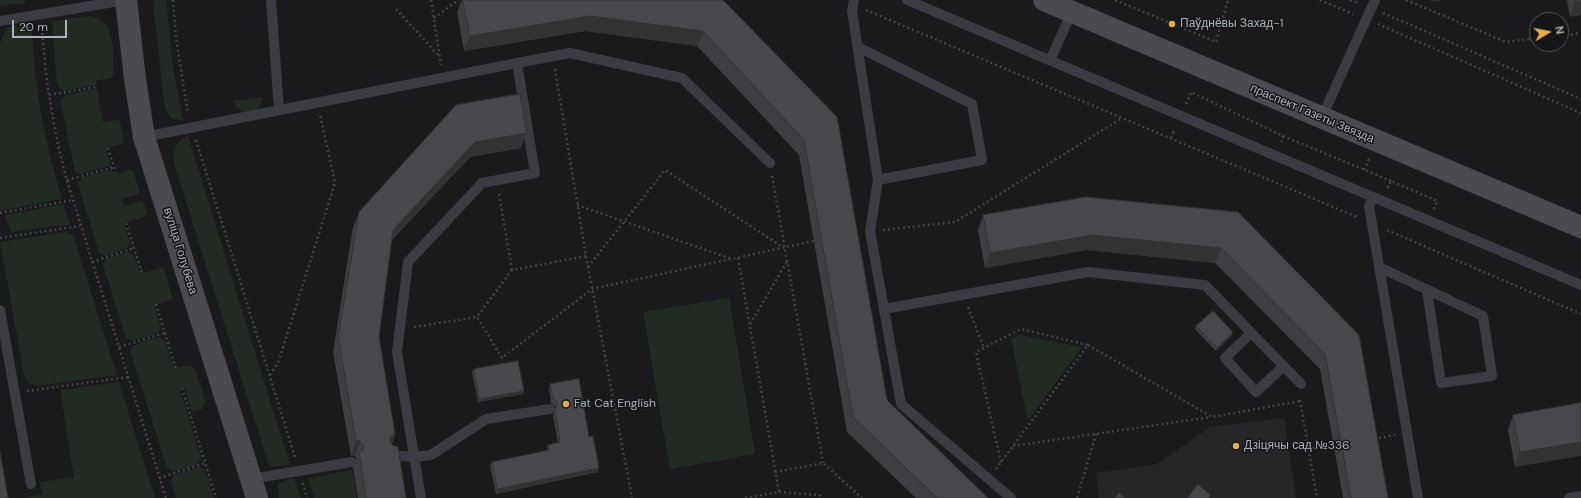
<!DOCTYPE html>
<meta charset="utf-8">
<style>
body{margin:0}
#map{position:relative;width:1581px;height:498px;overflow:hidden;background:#1a1a1c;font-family:"DM Sans",sans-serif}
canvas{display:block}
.north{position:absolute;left:1529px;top:12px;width:40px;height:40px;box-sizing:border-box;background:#151517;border:1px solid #525458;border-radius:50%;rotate:80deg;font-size:11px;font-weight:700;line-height:16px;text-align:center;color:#adb2ba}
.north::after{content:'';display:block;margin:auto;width:14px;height:18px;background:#e6ae48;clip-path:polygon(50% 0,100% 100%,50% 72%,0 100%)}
.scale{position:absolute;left:12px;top:20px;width:55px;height:18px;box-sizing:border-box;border:2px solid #adb2ba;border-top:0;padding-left:5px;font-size:12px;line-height:14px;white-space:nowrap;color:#adb2ba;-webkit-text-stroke:3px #151517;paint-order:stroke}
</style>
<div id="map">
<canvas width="1581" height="498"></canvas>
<div class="north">N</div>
<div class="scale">20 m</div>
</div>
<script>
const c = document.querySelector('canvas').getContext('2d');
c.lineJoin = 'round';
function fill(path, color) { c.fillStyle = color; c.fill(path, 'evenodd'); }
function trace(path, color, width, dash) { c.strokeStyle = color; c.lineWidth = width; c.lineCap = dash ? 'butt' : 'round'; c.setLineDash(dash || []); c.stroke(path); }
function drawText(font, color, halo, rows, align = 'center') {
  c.font = font + ' "DM Sans",sans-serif'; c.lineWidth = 3; c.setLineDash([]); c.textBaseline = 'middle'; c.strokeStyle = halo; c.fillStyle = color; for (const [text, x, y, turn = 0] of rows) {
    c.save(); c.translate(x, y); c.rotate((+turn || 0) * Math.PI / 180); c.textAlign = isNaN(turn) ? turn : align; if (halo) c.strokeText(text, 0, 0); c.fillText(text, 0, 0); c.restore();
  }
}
fill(new Path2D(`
 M1284,418l12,80h-197l-3,-25 61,-9 53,-37z`), '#262629');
fill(new Path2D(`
 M0,0h26l-2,3 -24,3z
 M154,0h12l7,67 10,53 -12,-2 -6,-9 -11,-97z
 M90,16c27,3 22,36 24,57l-3,5 -15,3 1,4 -33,6 -7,-5 -5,-65z
 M32,24c1,60 13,118 30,175l-62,12v-168l7,-16z
 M97,89l6,33 13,-2 4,1 4,19 -2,4 -16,4 4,15 -1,3 -28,8 -6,-2 -15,-72 5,-5z
 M263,97c-5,19 -20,22 -30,4z
 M188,136l102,329 -19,2 -3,-4 -91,-290c-4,-14 -7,-31 11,-37z
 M110,170l3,1 1,3 15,-4 4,1 7,20 -3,4 -15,4 2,7 16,-5 4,2 3,10 -3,4 -20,6 6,20 -3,5 -22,8 -6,-3 -21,-70 5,-6z
 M63,204l7,20 -59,8 -6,-17z
 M65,232l8,3 44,140 -81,11 -8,-3 -4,-9 -24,-132z
 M128,252l6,3 6,19 23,-7 10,32 -19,6 7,23 -3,5 -25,8 -7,-3 -23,-73 2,-6z
 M729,298l26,156 -85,15 -27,-157z
 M1020,335l62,12 -54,74 -17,-83z
 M159,337l6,3 9,29 15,-4 6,3 10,33 -3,8 -10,3 -8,-25 -4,2 21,69 -3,6 -25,8 -6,-4 -37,-117 4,-6z
 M119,382l36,116h-130l17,-4 -2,-12 34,-5 -14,-87z
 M199,467l6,3 9,28h-38l-5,-17 3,-6z
 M352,470l5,28h-43l-6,-20z
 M294,478l7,20h-22l-1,-13 7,-5z`), '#222a23');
trace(new Path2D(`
 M173,0l3,38 12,76
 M431,0l10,65
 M1115,0l101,42 12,-42
 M1320,0l33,14
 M1350,0l8,3
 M1406,0l100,42 31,-4
 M396,9l43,47
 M866,10l491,207
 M1383,13l198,86
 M434,18l24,-18
 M1378,24l203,89
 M42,28c3,50 11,98 23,146l101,324
 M1561,36l20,-3
 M555,69l31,187 46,242
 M49,95l48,-8
 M1186,104l5,-12 92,44 -2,5 2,1
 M1283,136l108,45
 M1171,138l4,-9
 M196,140l99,317
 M108,148l8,25
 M1364,170l5,-11
 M772,176l51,287
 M67,180l47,-13
 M1387,186l1,1 3,-6 46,20 -3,8
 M499,194l13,76
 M577,205l155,54
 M0,213l73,-13
 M126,223l16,50
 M883,230l72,-8 167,-104
 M1387,230l194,84
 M0,238l80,-12
 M586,256l-74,14 -35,47 25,41 90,-69 222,-48
 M738,258l41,234 -34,6
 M92,262l42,-14
 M588,267l77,-97 119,78
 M156,304l20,65
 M968,307l16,41
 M750,324l37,-62
 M414,327l63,-10
 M1088,345l124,72 88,-16
 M119,347l46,-14
 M270,375l8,-12 57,-180 -15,-68
 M182,388l34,110
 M27,391l101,-14
 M1300,400l17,98
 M1374,439l21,-4
 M1013,446l198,-29
 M1308,449l25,-4
 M996,469l17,-23 75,-101 -67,-16 -45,23 25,111
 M775,472l48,-9 39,35
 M159,478l47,-15
 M303,483l4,15
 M779,492l40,3 4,3
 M1077,498l19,-64`), '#414348', 2.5, [2, 3]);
trace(new Path2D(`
 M271,0l8,110
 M854,0l-2,11 26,169 -8,51 31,173 110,94
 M907,0l674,285
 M0,21l126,-21
 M858,47l114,57 10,56 -104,20
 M1050,60l22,-48
 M1322,117l53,-117
 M144,137l373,-74
 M1373,197l-4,9 49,292
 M1379,267l104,49 9,60 -51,7 -14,-93
 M884,309l204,-37 117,13 96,99
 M0,310l31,174
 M1251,333l-26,25 31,34 28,-26
 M391,455l23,2 17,-2 55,-36 64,-10
 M251,479l101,-17
 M421,498l-24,-146 11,-90 74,-79 53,-10 -18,-110 53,-10 112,25 88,85
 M1569,498l12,-2`), '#3b3c41', 10);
trace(new Path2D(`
 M126,0l9,79 9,58 113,361
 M1044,0l537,227`), '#494b51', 22);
fill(new Path2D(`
 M462,0h261l114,117 50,283 101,98h-72l-69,-66 -48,-277 -102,-109 -112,-15 -121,20 -7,-39z
 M1567,0h14l-11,17z
 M456,105l65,43 -51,9 -79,84 -12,96 16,97 -3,10 14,54h-48l-5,-30 4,-9 -2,-3h-4l-18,-104 20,-125 6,-15z
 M1238,212l121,123 29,163h-45l-23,-129 -105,-106 -128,-13 -102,18 -7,-38 5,-15z
 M1196,326l36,9 -16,16 -21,-22z
 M474,369l50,22 -1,3 -45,8 -6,-30z
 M550,384l39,53 9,35 -102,22 -6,-28 2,-4 55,-11v-2l1,-4 10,-2 -5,-28 3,-8 -5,-4 -2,-15z
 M1581,403l-66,64 -7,-37 5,-15z`), '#3d3e41');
fill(new Path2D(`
 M1433,0h11l-12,2z
 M1581,1v14l-11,2 5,-15z
 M590,16l113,15 -6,15 -112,-15 -121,20 6,-15z
 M527,133l-6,15 -51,9 -83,88 6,-15 82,-88z
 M1092,235l129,13 -6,15 -128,-13 -102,18 5,-15z
 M1233,332l-1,3 -16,16 1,-3z
 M524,391l-1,3 -45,8 1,-3z
 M395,434l-5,15 -4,2 5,-15z
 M356,441h4l-5,15h-4z
 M1581,442v14l-66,11 5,-15z
 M599,468l-1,4 -102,22 1,-5z`), '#323235');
const building = new Path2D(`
 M463,0h260l114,117 50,283 101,98h-51l-84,-81 -49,-277 -101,-109 -113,-15 -120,20z
 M1575,0h6v1l-6,1z
 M520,94l7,39 -52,9 -82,88 -14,107 16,97 -4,2 -1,4 2,5 6,2 8,51h-40l-7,-45 4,-3 1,-4 -4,-5h-4l-18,-104 21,-125 97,-107z
 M1086,197l152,15 121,123 29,163h-37l-26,-144 -104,-106 -129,-13 -102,18 -7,-38z
 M1213,311l20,21 -16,16 -21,-22z
 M518,361l6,30 -45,8 -5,-30z
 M579,379l10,58 4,-1 6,32 -102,21 -5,-27 57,-12 -1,-5 12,-3 -5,-32 3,-7 -5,-5 -3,-14z
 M1581,403v39l-61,10 -7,-37z
 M0,452l8,46h-8z
 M1198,484l12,11 -1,3h-21z
 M1119,493l6,5h-10z`);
fill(building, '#47484c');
trace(building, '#323235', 1);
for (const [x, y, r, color] of [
 [1172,24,4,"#e6ae48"],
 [566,404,4,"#e6ae48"],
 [1236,446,4,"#e6ae48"]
]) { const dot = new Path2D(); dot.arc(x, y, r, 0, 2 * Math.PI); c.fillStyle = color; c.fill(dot); trace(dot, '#151517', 1.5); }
drawText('12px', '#adb2ba', '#151517', [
 ["Паўднёвы Захад-1",1180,24],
 ["Fat Cat English",574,404],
 ["Дзіцячы сад №336",1244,446]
], 'left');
drawText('12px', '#adb2ba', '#151517', [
 ["праспект Газеты Звязда",1312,114,23],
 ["вуліца Голубева",180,251,73]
]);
</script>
